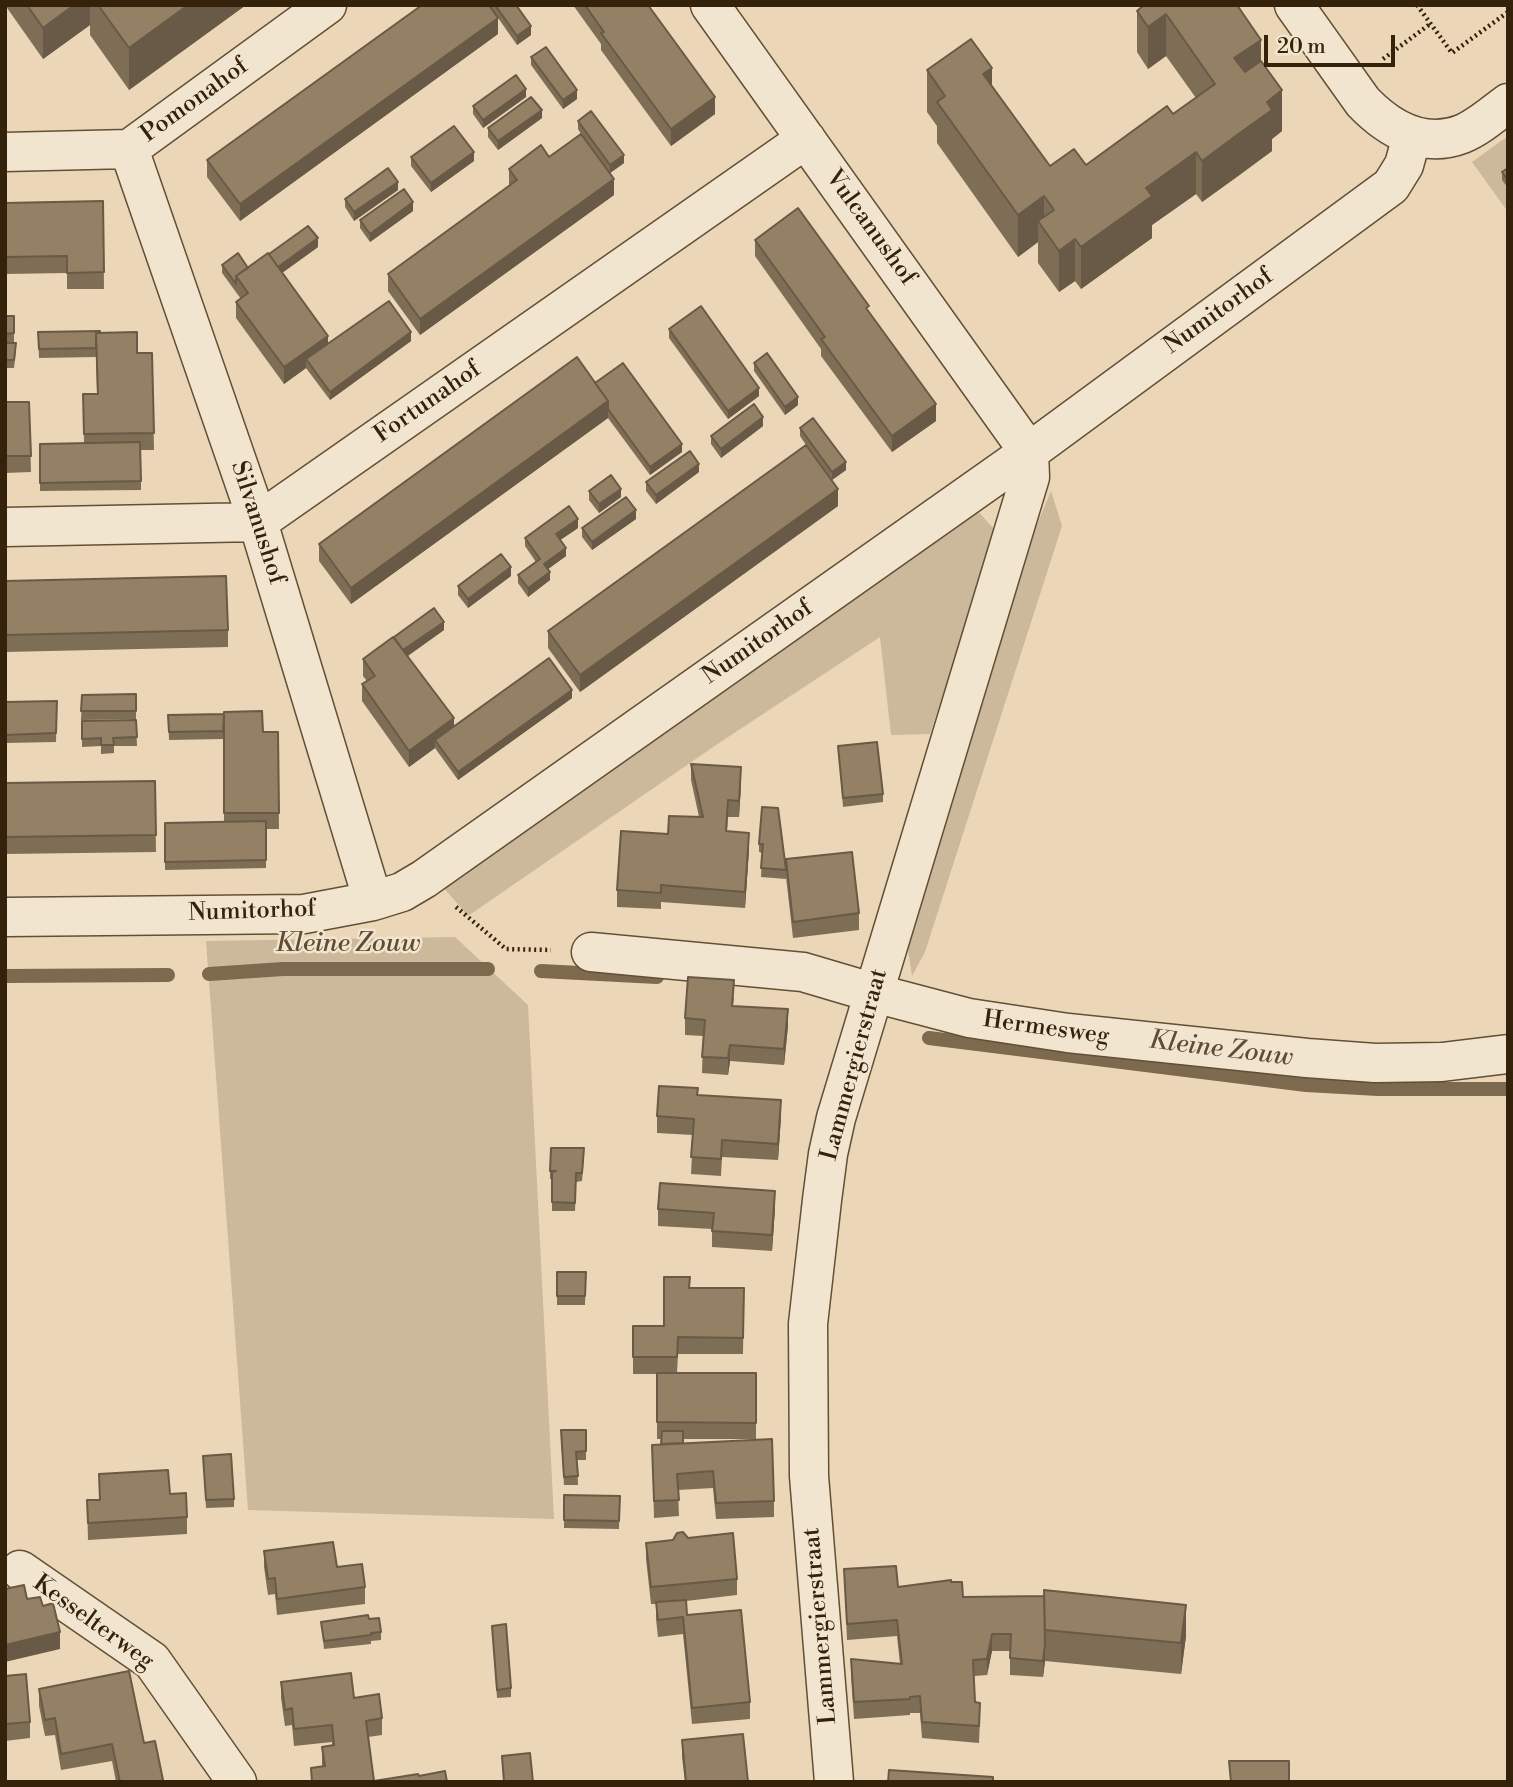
<!DOCTYPE html>
<style>
body{margin:0}
#map{position:relative;width:1513px;height:1787px;overflow:hidden;background:#ebd7b7;font-family:"Libre Bodoni",serif}
canvas{display:block}
.frame{position:absolute;inset:0;border:7px solid #35220a;pointer-events:none}
.scale{position:absolute;left:1264px;top:35px;width:131px;height:32px;box-sizing:border-box;border:4px solid #35220a;border-top:0;padding-left:9px;font-size:21px;line-height:24px;white-space:nowrap;color:#35220a;-webkit-text-stroke:5px #f2e5d0;paint-order:stroke}
</style>
<div id="map">
<canvas width="1513" height="1787"></canvas>
<div class="frame"></div>
<div class="scale">20 m</div>
</div>
<script>
const c = document.querySelector('canvas').getContext('2d');
c.lineJoin = 'round';
function fill(path, color) { c.fillStyle = color; c.fill(path, 'evenodd'); }
function trace(path, color, width, dash) { c.strokeStyle = color; c.lineWidth = width; c.lineCap = dash ? 'butt' : 'round'; c.setLineDash(dash || []); c.stroke(path); }
function drawText(font, color, halo, rows, align = 'center') {
  c.font = font + ' "Libre Bodoni",serif'; c.lineWidth = 5; c.setLineDash([]); c.textBaseline = 'middle'; c.strokeStyle = halo; c.fillStyle = color; for (const [text, x, y, turn = 0] of rows) {
    c.save(); c.translate(x, y); c.rotate((+turn || 0) * Math.PI / 180); c.textAlign = isNaN(turn) ? turn : align; if (halo) c.strokeText(text, 0, 0); c.fillText(text, 0, 0); c.restore();
  }
}
fill(new Path2D(`
 M1508,136v76l-36,-50z
 M1051,491l11,35 -137,426 -13,24 -5,-33 129,-416z
 M973,506l24,26 -67,202 -39,1 -11,-98 -164,108 -248,171 -30,-35z
 M455,937l73,68 26,514 -306,-9 -42,-569z`), '#ccb89a');
trace(new Path2D(`
 M541,971l116,6
 M209,974l74,-5h205
 M5,976l163,-1
 M929,1038l377,47 72,4h130`), '#7d694e', 14);
const minor = new Path2D(`
 M710,5l319,447 1,25 -194,641 -8,36 -6,46 -14,124 1,152 25,306
 M129,149l129,373 115,379
 M5,152l124,-3 198,-144
 M5,527l253,-5 548,-383
 M5,917l299,-3 69,-13 29,-9 22,-13 605,-427 362,-266 13,-21 8,-29
 M591,952l212,20 71,21 95,25 99,15 239,25 68,5 67,-1 66,-8
 M20,1570l132,91 85,121`);
const tertiary = new Path2D(`
 M1294,5l69,97c26,27 60,47 99,32 17,-7 31,-20 46,-31`);
trace(minor, '#624f35', 41);
trace(tertiary, '#624f35', 41);
trace(new Path2D(`
 M1417,5l35,48 56,-41
 M1383,59l47,-35
 M456,907l50,42 45,1`), '#35220a', 4.5, [2, 3.5]);
trace(minor, '#f2e5d0', 38);
trace(tertiary, '#f2e5d0', 38);
fill(new Path2D(`
 M5,5h241l-117,85 -39,-55v-10l-47,34z
 M489,5h27l15,30 -14,10z
 M573,5h75l67,109 -44,32 -70,-96v-6z
 M1140,5h97l24,56 21,70 -10,8v12l-35,26 -35,25 -6,-8 -44,31v13l-71,51 -6,-8 -16,11 -21,-29v-21l-20,15 -81,-114v-17l-10,-14v-42l65,15 58,81 36,-1 87,-51 23,-16 -30,-42 -18,13 -11,-17v-41l5,-4z
 M498,34l-258,187 -33,-44v-17z
 M531,57l46,42 -14,10 -32,-44z
 M526,97l-43,31 -10,-14v-8z
 M542,118l-44,32 -10,-13v-9z
 M578,121l46,42 -14,10 4,22 -194,140 -32,-44v-17l121,-88v-17l40,-12 32,-23 -3,-5z
 M411,157l63,4 -43,31 -20,-26z
 M1508,168v20l-6,-8v-8z
 M398,190l-44,31 -9,-14v-8z
 M103,201l1,88h-37v-16l-62,1v-71z
 M413,211l-43,31 -10,-14v-8z
 M755,240l181,181 -44,31 -71,-96v-7l-66,-93z
 M318,247l-36,26 46,71 83,-3 -81,59 -24,-32 -22,16 -48,-66v-16l5,-3 -19,-26v-8l26,3 21,-14z
 M5,316h9v26h-9z
 M669,329l90,67 -31,23 -59,-81z
 M38,332l62,1 37,20h15l2,97h-13v40l-101,1v-47l44,-1 -1,-49h14l-1,-37 -57,1z
 M5,343l11,8 -2,17h-9z
 M754,363l44,42 -13,10 -31,-44z
 M595,383l87,69 -32,23 -42,-57 -257,186 -32,-43v-17z
 M5,402h24l2,70 -26,1z
 M763,426l-42,32 -10,-14v-8z
 M800,428l46,42 -14,10 6,26 -258,186 -32,-44v-17l258,-186 -6,-9z
 M699,472l-43,32 -10,-13v-9z
 M589,491l32,6 -22,16 -10,-13z
 M636,519l-44,31 -10,-13v-9z
 M578,528l-18,12 6,16 -18,13 2,11 -22,17 -10,-14v-8l18,-13 -11,-16v-8z
 M511,576l-43,32 -10,-13v-9z
 M5,581l223,49v17l-223,5z
 M444,630l-36,26 46,70 118,-28 -114,82 -23,-32 -26,19 -47,-66v-17l5,-3 -4,-5v-17z
 M136,694v25l-55,1 1,-25z
 M57,701l-1,41 -51,1v-41z
 M224,712l39,20h15l1,97h-13v39l-101,2v-47l59,-1z
 M224,714l-1,25 -54,1 -1,-25z
 M136,720l1,26h-23v7l-13,1v-8l-19,1v-26z
 M838,746l45,48v8l-40,5z
 M691,764l50,19 -2,34h-11l-1,14 22,18 -4,59 -84,-6v7l-44,-2v-17l51,-56 31,-17 -8,-37z
 M155,781l1,71 -151,2v-71z
 M762,807l24,62v-10l73,54v17l-66,8 -7,-61v2l-25,-2 1,-24 -3,-1v-8z
 M734,997l-1,9 55,20 -4,39 -54,-4 -2,14 -26,-2 1,-37 -18,-1v-17z
 M698,1095l83,21 -3,44 -56,-3 -1,19 -30,-2 2,-39 -36,-2v-17z
 M584,1157l-2,24 -6,1 -1,29h-23v-32h-2v-8z
 M775,1208l-3,43 -60,-4v-18l-54,-3v-17z
 M557,1272h29l-1,33h-28z
 M690,1288h54l-1,66h-65l-1,19h79v66h-73v4l91,58v16l-58,2 -3,-31 -35,2 1,26 -25,2 -2,-73 9,-1v-5h-4v-65h-24v-48h31z
 M586,1430v30h-9l1,25h-14l-3,-46z
 M203,1456l31,43v8l-28,1z
 M99,1474l88,43v17l-99,6 -1,-40h12z
 M564,1495l56,1 -1,33 -55,-1z
 M688,1538l49,41v16l-51,6 1,14 63,87v17l-58,5 -9,-90 -25,3 -2,-18v-15h-5l-5,-45v-16z
 M264,1551l73,16 28,20v17l-88,11 -2,-21 -7,1 -4,-28z
 M844,1569l54,18 53,-5 12,15 81,-1v-6l142,46 -5,38 -136,-13 -2,16 -33,-2v-24h-18l-5,24 -13,1 1,26 5,17 -1,24 -57,-5 -2,-25h-10v2l-56,4 -3,-44v-16l49,5 -3,-28 -50,4z
 M369,1619l12,13v8l-10,1v3l-47,5 -3,-27z
 M492,1626l19,62v9l-14,1z
 M5,1676l25,46v16l-25,3z
 M281,1682l73,16 28,20v17l-14,2 6,44 45,-5 28,6h-136v-14l11,-2v-19l10,-2v-3l-38,4 -2,-21 -7,1 -4,-28z
 M39,1689l105,54 11,-2 8,41h-47l-4,-21 -51,9 -6,-35 -10,1 -6,-30z
 M682,1740l66,42h-63l-3,-25z`), '#7f6e56');
fill(new Path2D(`
 M74,5h16v20l-47,34v-31z
 M188,5h58l-117,85v-42z
 M1166,14v42l-18,13v-42z
 M498,18v16l-258,187v-17z
 M531,26v9l-14,10v-9z
 M1261,40v41l-27,19v-42z
 M992,68v41l-9,-35z
 M526,89v8l-43,31v-8z
 M577,90v9l-14,10v-9z
 M1282,90v41l-10,8v12l-70,51v-41l65,-59z
 M715,97v17l-44,32v-17z
 M542,110v8l-44,32v-9z
 M474,152v9l-43,31v-9z
 M1196,152v42l-44,31v13l-71,51v-42l65,-59z
 M624,155v8l-14,10v-8z
 M614,179v16l-194,140v-16z
 M398,182v8l-44,31v-9z
 M1044,196v34l-6,-9v21l-20,15v-42z
 M413,202v9l-43,31v-8z
 M318,238v9l-43,31v-8z
 M1075,239v42l-16,11v-41z
 M411,332v9l-81,59v-8z
 M328,336v16l-22,7v9l-22,16v-17z
 M759,388v8l-31,23v-8z
 M798,397v8l-13,10v-8z
 M608,401v17l-257,186v-16z
 M936,404v17l-44,31v-16z
 M763,417v9l-42,32v-9z
 M682,444v8l-32,23v-8z
 M846,462v8l-14,10v-8z
 M699,464v8l-43,32v-9z
 M621,489v8l-22,16v-9z
 M838,489v17l-258,186v-17z
 M636,510v9l-44,31v-8z
 M578,519v9l-22,15v-9z
 M566,548v8l-22,16v-8z
 M511,567v9l-43,32v-9z
 M550,572v8l-22,17v-9z
 M444,622v8l-44,31v-8z
 M572,690v8l-114,82v-8z
 M454,718v17l-19,5v8l-26,19v-16z
 M741,767v16l-2,34v-16z
 M749,833v16l-4,59v-16z
 M788,1009v17l-4,39v-16z
 M730,1045v16l-2,14v-17z
 M781,1100v16l-3,44v-16z
 M775,1191v17l-3,43v-16z
 M1186,1605v31l-5,38v-31z
 M60,1632v17l-55,13v-17z
 M992,1634v17l-5,24v-16z
 M1045,1644v17l-2,16v-16z`), '#685a46');
const building = new Path2D(`
 M27,5h47l-31,23z
 M98,5h90l-59,43z
 M422,5h67l9,13 -258,186 -33,-44z
 M495,5h21l15,21 -14,10z
 M585,5h63l67,92 -44,32 -70,-96 3,-1z
 M1144,5h93l24,35 -27,18 11,14 16,-11 21,29 -15,12 5,8 -35,25 -35,26 -6,-9 -50,36 6,8 -71,51 -6,-8 -16,12 -21,-30 16,-11 -10,-14 -26,19 -81,-113 8,-6 -18,-26 44,-31 21,29 -9,6 67,92 24,-17 12,16 81,-59 6,8 42,-30 -49,-70 -18,13 -11,-16z
 M546,47l31,43 -14,10 -32,-43z
 M516,75l10,14 -43,31 -10,-14z
 M531,97l11,13 -44,31 -10,-13z
 M591,111l33,44 -14,10 -32,-44z
 M454,126l20,26 -43,31 -20,-26z
 M581,134l33,45 -194,140 -32,-45 129,-94 -8,-11 32,-24 8,12z
 M388,168l10,14 -44,30 -9,-13z
 M1508,168v12l-6,-8z
 M404,189l9,13 -43,32 -10,-14z
 M103,201l1,71 -37,1v-17l-62,1v-54z
 M798,208l71,98 -3,2 70,96 -44,32 -71,-97 4,-2 -70,-97z
 M308,226l10,12 -40,29 -9,-13z
 M238,253l10,15 -12,8v8l-14,-19z
 M268,253l60,83 -44,31 -48,-65 12,-9 -12,-17z
 M389,301l22,31 -81,60 -24,-33z
 M701,306l58,82 -31,23 -59,-82z
 M5,316h9v17l-9,1z
 M100,331v2h-4v15l-57,1 -1,-17z
 M137,332v21h15l2,80 -70,1 -1,-40h15l-2,-61z
 M5,343h11l-2,17h-9z
 M767,353l31,44 -13,10 -31,-44z
 M577,357l31,44 -257,187 -32,-44z
 M623,363l59,81 -32,23 -42,-58v-8l-13,-18z
 M5,402h24l2,54h-26z
 M754,404l9,13 -42,32 -10,-13z
 M813,418l33,44 -14,10 -32,-44z
 M140,442l1,39 -101,2v-39z
 M806,445l32,44 -258,186 -32,-44z
 M690,451l9,13 -43,31 -10,-13z
 M611,475l10,14 -22,15 -10,-13z
 M626,497l10,13 -44,32 -10,-14z
 M569,506l9,13 -22,15 10,14 -22,16 6,8 -22,16 -10,-13 22,-16 -15,-21z
 M501,554l10,13 -43,32 -10,-13z
 M226,576l2,54 -223,5v-54z
 M434,608l10,14 -41,28 -9,-13z
 M393,637l61,81 -45,33 -47,-67 13,-8 -12,-17z
 M549,658l23,32 -114,82 -23,-32z
 M136,694v17h-55l1,-16z
 M57,701l-1,32 -51,2v-33z
 M262,711l1,21h15l1,81h-55v-101z
 M224,714l-1,17 -54,1 -1,-17z
 M136,720l1,17 -24,1 1,7h-13v-7l-19,1v-18z
 M877,742l6,52 -40,4 -5,-52z
 M691,764l50,3 -2,34 -11,-1 -2,31 23,2 -4,59 -84,-7v8l-44,-3 4,-59 47,3 1,-18 34,1z
 M155,781l1,54 -151,2v-54z
 M762,807l16,1 8,62 -25,-2 2,-24h-4z
 M266,821v39l-101,2v-39z
 M852,852l7,61 -66,9 -7,-63z
 M688,977l46,3 -2,26 56,3 -4,40 -54,-4 -2,13 -26,-1 3,-37 -20,-2z
 M659,1086l39,2 -1,7 84,5 -3,44 -56,-4 -1,19 -30,-2 3,-38 -37,-3z
 M551,1148h33l-2,25h-6l-1,30 -23,-1v-30l4,-1h-6z
 M660,1183l115,8 -3,44 -60,-4 2,-18 -56,-4z
 M557,1272h29l-1,24h-28z
 M664,1277h26l-1,11h55l-1,50 -65,-1 -1,20h-44v-31h31z
 M657,1373h99v50l-99,-1z
 M561,1430h25v21l-10,1 2,24 -14,1z
 M662,1431h21v12l-22,1z
 M772,1439l2,62 -58,2 -3,-32 -36,3 2,26 -25,1 -2,-56z
 M231,1454l3,45 -28,1 -3,-44z
 M168,1470l2,24 16,-1 1,24 -99,6 -1,-23h13l-1,-26z
 M564,1495l56,1 -1,25 -55,-1z
 M683,1532l5,6 45,-5 4,46 -86,8 -5,-44 27,-3 4,-7z
 M333,1542l4,25 25,-3 3,23 -88,12 -2,-21 -7,1 -4,-28z
 M896,1566l2,21 53,-7v2h11l1,15 81,-1 1,48 -2,17 -33,-3 1,-24h-19l-5,25 -14,1 2,42 5,1 -1,23 -57,-4 -2,-26 -10,1v2l-56,3 -3,-43 51,5 -5,-44 -50,4 -3,-55z
 M24,1585l3,14 13,-2 3,9 10,-3 7,29 -55,13v-56z
 M1044,1590l142,15 -5,38 -136,-13z
 M686,1600l1,15 54,-5 9,92 -58,6 -9,-91 -25,3 -2,-18z
 M368,1615l1,4 10,-1 2,14 -10,1v2l-47,6 -3,-19z
 M506,1624l5,64 -14,2 -5,-64z
 M129,1671l15,72 11,-2 8,39 -6,2h-37l-8,-38 -51,10 -6,-36 -10,2 -6,-31z
 M351,1673l3,25 25,-4 3,24 -16,3 8,60 44,-7 1,2 26,-5 2,11h-135l-1,-14 14,-2 -3,-19 12,-2 -2,-20 -38,4 -2,-21 -7,2 -4,-28z
 M26,1674l4,48 -25,2v-48z
 M743,1734l5,48h-62l-4,-42z
 M530,1753l3,29h-29l-2,-26z
 M1229,1761h60v21h-58z
 M889,1770l104,7v5h-105z`);
fill(building, '#948064');
trace(building, '#685a46', 2);
drawText('24px', '#35220a', '#f2e5d0', [
 ["Pomonahof",195,101,-36],
 ["Vulcanushof",870,228,54],
 ["Numitorhof",1219,312,-36],
 ["Fortunahof",428,403,-35],
 ["Silvanushof",257,523,72],
 ["Numitorhof",758,643,-35],
 ["Numitorhof",252,912,-2],
 ["Hermesweg",1046,1029,8],
 ["Lammergierstraat",855,1065,-75],
 ["Kesselterweg",93,1623,36],
 ["Lammergierstraat",821,1626,-95]
]);
drawText('italic 26px', '#5f4c32', '#f2e5d0', [
 ["Kleine Zouw",348,945],
 ["Kleine Zouw",1221,1050,7]
]);
</script>
